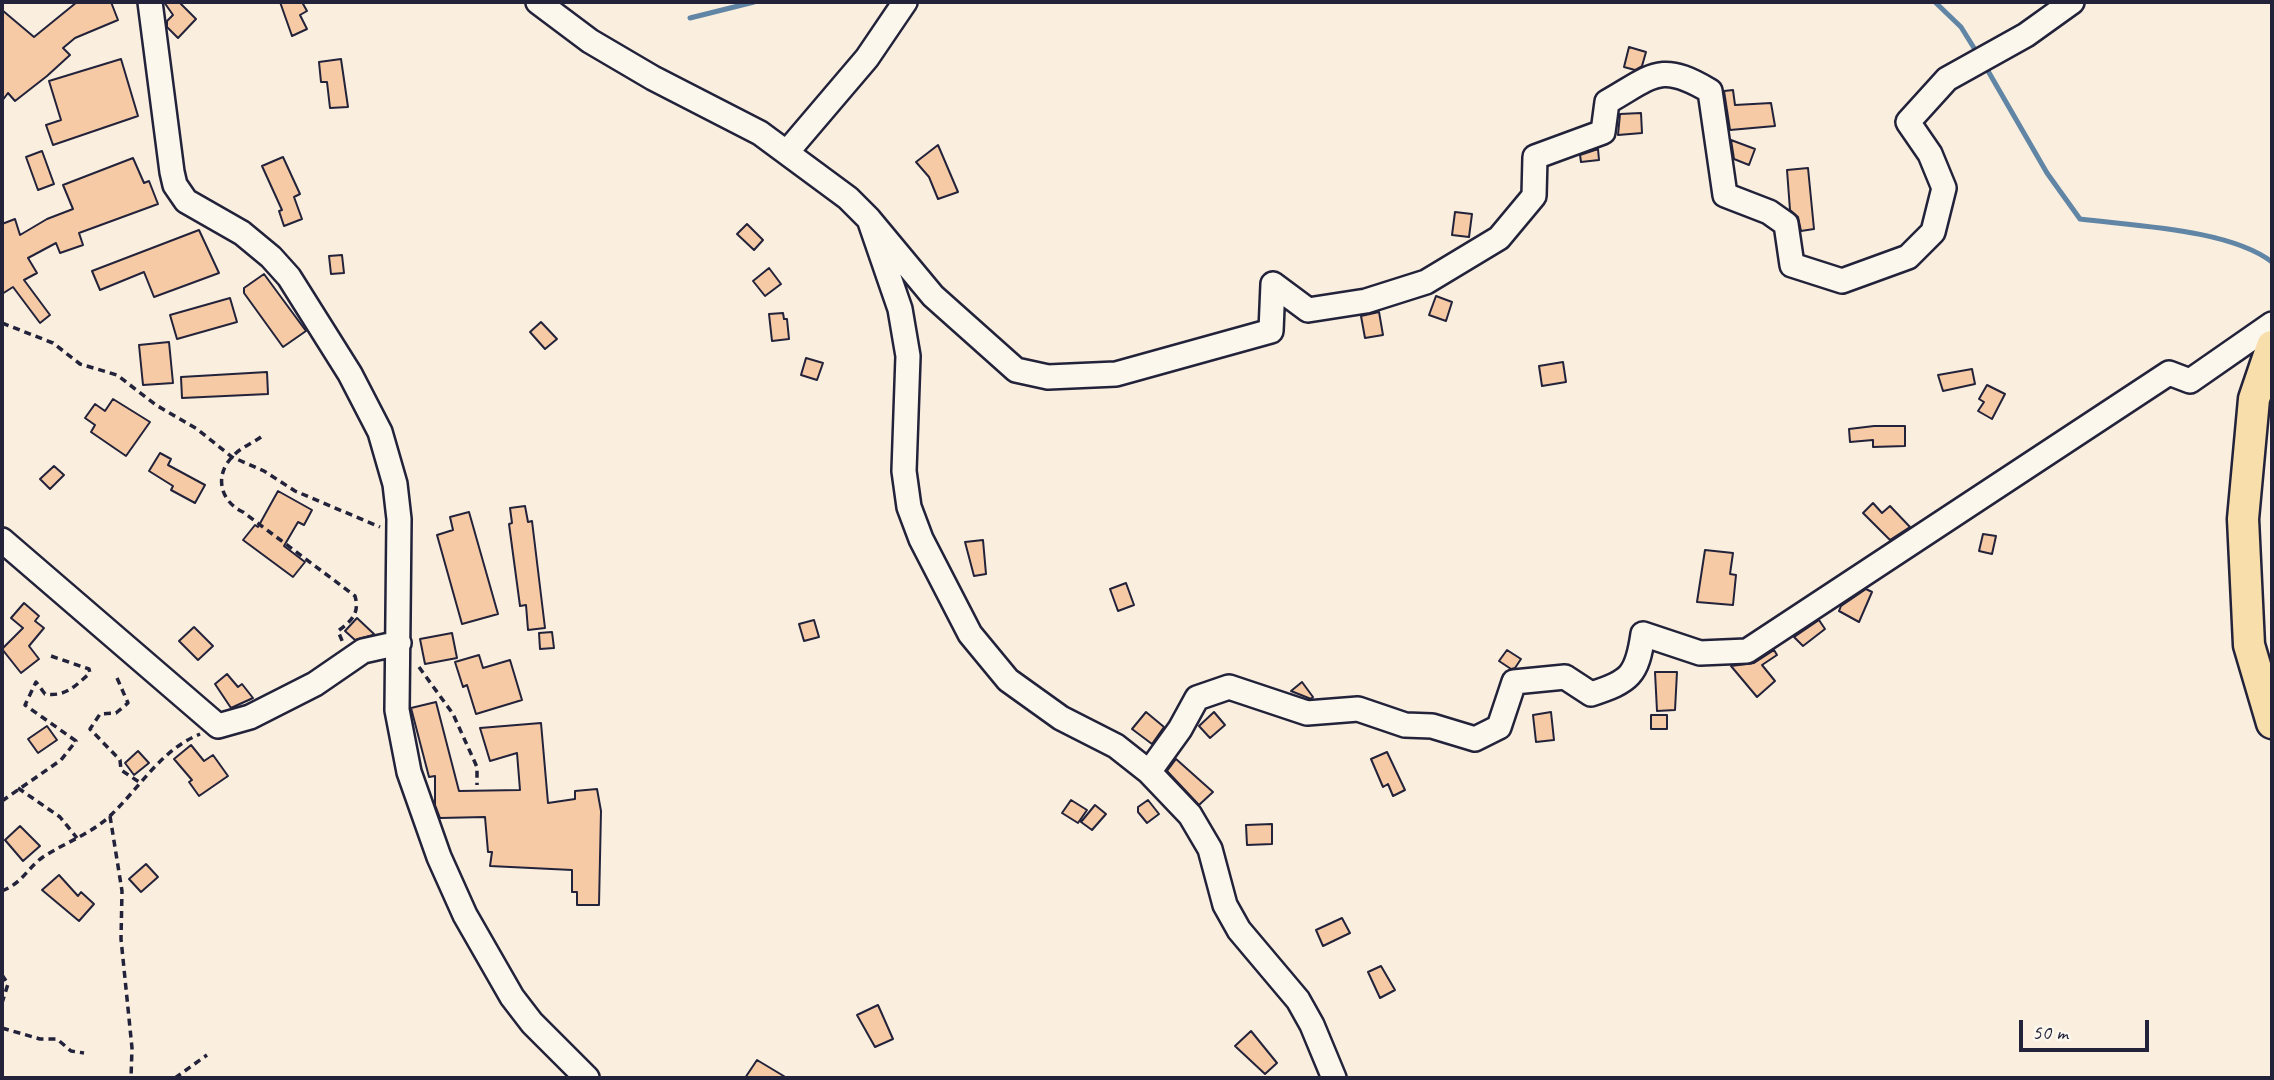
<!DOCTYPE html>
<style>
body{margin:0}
#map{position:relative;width:2274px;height:1080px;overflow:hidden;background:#faeede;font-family:Caveat,sans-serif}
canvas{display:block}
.frame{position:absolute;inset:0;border:4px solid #22223b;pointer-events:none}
.scale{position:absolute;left:2019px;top:1020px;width:130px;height:32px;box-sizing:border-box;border:4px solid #22223b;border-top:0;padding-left:9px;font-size:21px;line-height:24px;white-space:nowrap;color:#22223b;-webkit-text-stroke:5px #fbf7ec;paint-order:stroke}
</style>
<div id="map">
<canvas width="2274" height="1080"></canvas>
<div class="frame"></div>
<div class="scale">50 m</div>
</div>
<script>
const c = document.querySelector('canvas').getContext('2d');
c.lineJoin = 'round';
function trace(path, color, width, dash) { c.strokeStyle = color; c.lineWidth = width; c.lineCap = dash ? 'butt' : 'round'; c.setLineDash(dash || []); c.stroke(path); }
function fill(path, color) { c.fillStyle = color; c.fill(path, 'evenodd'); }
trace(new Path2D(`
 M1935,2l26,25 18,29
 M690,18l64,-16
 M1984,64l63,109 33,46c54,7 149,10 192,43`), '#6185a5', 5);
const building = new Path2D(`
 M77,2h34l7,18 -43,18 -12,10 7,7 -23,21 -32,25 -7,-8 -6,8v-91l32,27z
 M164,2h15l17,17 -18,19 -11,-11v-6l6,-6z
 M280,2h22l5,9 -7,4 7,14 -15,7z
 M1629,47l17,5 -4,14 -7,4 -11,-3z
 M121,59l17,57 -85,29 -7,-20 15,-5 -12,-39z
 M341,59l7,48 -18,1 -3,-26h-6l-2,-20z
 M1733,90l2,15 36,-2 4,23 -45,4 -6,-39z
 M1641,113l1,20 -24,2 2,-21z
 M1731,140l24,9 -6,16 -15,-6z
 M938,145l20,47 -20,7 -9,-22 -13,-15z
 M1598,149l1,11 -18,2 -1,-7z
 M42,151l12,33 -16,6 -12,-33z
 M283,157l17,37 -6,3 8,22 -18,7 -5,-15 3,-1 -20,-44z
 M133,158l11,25 5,-2 9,23 -79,29 4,12 -23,8 -4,-10 -28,15 9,15 -13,7 26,35 -10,8 -27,-36 -11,7v-70l13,-5 5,16 27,-16 26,-10 -10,-24z
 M1808,168l6,61 -13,2 -3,-14 -8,-7 -3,-40z
 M1455,212l17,2 -3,23 -17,-2z
 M747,224l16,16 -9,10 -17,-16z
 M199,230l20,43 -65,24 -10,-25 -44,18 -8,-19z
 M342,255l2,18 -13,1 -2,-18z
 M769,268l12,16 -16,12 -12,-15z
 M264,274l42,57 -23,16 -39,-54v-5z
 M1436,296l16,6 -6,19 -17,-6z
 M230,298l7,24 -60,17 -7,-24z
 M1379,312l4,23 -18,3 -4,-22z
 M783,313l1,6h3l2,20 -17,2 -3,-27z
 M541,322l16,17 -12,10 -15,-17z
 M169,342l4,41 -30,2 -4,-40z
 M806,358l17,5 -6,17 -16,-5z
 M1563,362l3,20 -24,4 -3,-20z
 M1972,369l3,15 -32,7 -5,-16z
 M267,372l1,22 -86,4 -1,-21z
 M1987,385l18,9 -13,25 -14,-8 6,-9 -5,-3z
 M113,399l37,23 -24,34 -35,-24 4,-7 -10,-7 10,-14 10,7z
 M1874,426h31v20l-32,1v-7l-23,2 -1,-13z
 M160,453l11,6 -3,6 37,20 -10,18 -24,-13 2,-4 -24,-15z
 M54,466l10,9 -14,14 -10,-10z
 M278,491l34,19 -8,15 -6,-3 -14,24 21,16 -12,15 -50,-37 12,-15 3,2z
 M1873,503l9,10 8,-7 20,21 -20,13 -27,-27z
 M525,506l3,16 4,-1 13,107 -17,2 -2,-25 -6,1 -11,-82 3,-1 -2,-15z
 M469,512l29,102 -36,10 -25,-89 16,-5 -3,-13z
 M1983,534l13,2 -4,18 -13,-3z
 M983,540l3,34 -12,2 -9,-34z
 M1705,550l28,3 -3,21 6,1 -3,30 -36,-3z
 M1126,583l8,22 -16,6 -8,-22z
 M1866,589l6,3 -13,30 -20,-11 2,-5z
 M24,603l15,13 -4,5 9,7 -15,18 10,13 -18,14 -19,-24 21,-21 -12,-10z
 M357,618l17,16 -1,1 -18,5 -10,-9z
 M814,620l5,17 -15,4 -5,-17z
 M1819,620l6,9 -22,17 -9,-9z
 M194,627l19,19 -15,14 -19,-19z
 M552,632l2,16 -14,1 -1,-16z
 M452,633l5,25 -32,6 -5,-25z
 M1507,650l14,9 -6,9 -4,1 -12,-8z
 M1774,650l3,5 -15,10 13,16 -18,16 -26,-31 23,-3z
 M479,655l4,13 27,-8 12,40 -46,14 -9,-29 -4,2 -8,-25z
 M1655,672h22l-2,38 -18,1z
 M227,674l11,13 4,-3 11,14 -22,10 -16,-24z
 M1302,682l11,15 -2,2 -20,-8z
 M436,702l23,89 61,-1 -3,-37 -27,8 -10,-33 61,-5 7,80 27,-4v-8l22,-2 4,22 -2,94h-22v-13h-5v-22l-82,-4 2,-14h-4l-3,-35 -45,1 -5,-13v-29l-6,1 -18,-69z
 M1146,712l18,15 -12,17 -20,-15z
 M1214,712l11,13 -15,13 -11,-12z
 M1551,712l3,28 -18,2 -3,-27z
 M1651,715h16v14h-16z
 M47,726l10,14 -19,13 -10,-14z
 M191,745l13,16 9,-6 15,21 -29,20 -10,-14 3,-2 -18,-21z
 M138,751l11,12 -15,12 -9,-12z
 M1387,752l18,38 -12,6 -5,-12 -5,3 -12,-28z
 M1176,759l37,33 -14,13 -32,-34z
 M1071,800l16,10 -9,13 -16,-10z
 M1148,800l11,14 -12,9 -9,-11v-5z
 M1095,805l11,9 -14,16 -11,-8z
 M1272,824v20l-25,1 -1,-20z
 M20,826l20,20 -17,15 -18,-21z
 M146,864l12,13 -17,15 -12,-13z
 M59,875l19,21 3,-4 13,12 -15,17 -37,-31z
 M1342,918l8,15 -27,13 -7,-16z
 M1381,966l14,24 -15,8 -12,-26z
 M878,1005l15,34 -18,8 -18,-32z
 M1251,1031l26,32 -12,11 -30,-28z
 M757,1060l30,18h-42z`);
fill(building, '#f6caa5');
trace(building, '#22223b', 2);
const minor = new Path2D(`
 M150,2l22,170 3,13 11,16 56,32 29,24 18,20 61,97 30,58 15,52 4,35 -2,191 12,62 30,85 26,58 47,82 20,26 55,55
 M538,2l52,39 63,37 107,55 88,65 21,21 31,90 8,47 -4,115 5,36 12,32 49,95 38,46 53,38 55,28 33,26 41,43 20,34 15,56 14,25 59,70 14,25 22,53
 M787,152l80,-94 38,-56
 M869,219l64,77 83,74 32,7 68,-3 155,-43 2,-47 35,26 58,-9 60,-19 73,-44 35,-42 1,-39 68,-25 4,-30c46,-26 53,-41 103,-11l15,104 44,17 17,12 6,41 50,16 66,-24 25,-25 11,-44 -14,-34 -22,-32 39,-43 79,-44 46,-33
 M2,540l216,186 32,-9 65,-33 48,-33 36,-8
 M1149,772l31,-43 17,-31 32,-11 78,26 51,-4 47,16 27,1 43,13 24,-12 15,-45 51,-5 26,17c39,-13 46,-18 52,-60l57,19 47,-2 422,-278 21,8 82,-57`);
const major = new Path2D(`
 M2272,346l-18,53 -11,120 6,126 23,78`);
trace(minor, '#22223b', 28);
trace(major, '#22223b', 35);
trace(new Path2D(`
 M2,323l51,20 27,21 37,11 39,30 41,24 35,28 32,14 31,20 85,36
 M261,437c-8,6 -21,11 -28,19 -20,20 -12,46 10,56l112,84c5,18 -4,25 -17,35l5,12
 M419,667l34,47 24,53v18
 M117,678l11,25 -12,10 -16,1 -10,15 30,31 1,10 18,12
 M18,788l42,29 17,21
 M2,801l59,-41 15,-19 -51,-36 11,-23 9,12c21,3 30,-8 45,-21l-1,-4 -38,-13
 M110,816l12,75 -1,48 11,109 -1,30
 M2,891c22,-9 25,-23 41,-34 23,-15 50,-24 69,-43 29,-28 49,-64 88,-80
 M2,975l6,9 -6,19
 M2,1028l38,11h17l14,12 13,2
 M175,1078l32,-23`), '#22223b', 3.5, [7, 5]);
trace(minor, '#fbf7ec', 23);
trace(major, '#f8deab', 30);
</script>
